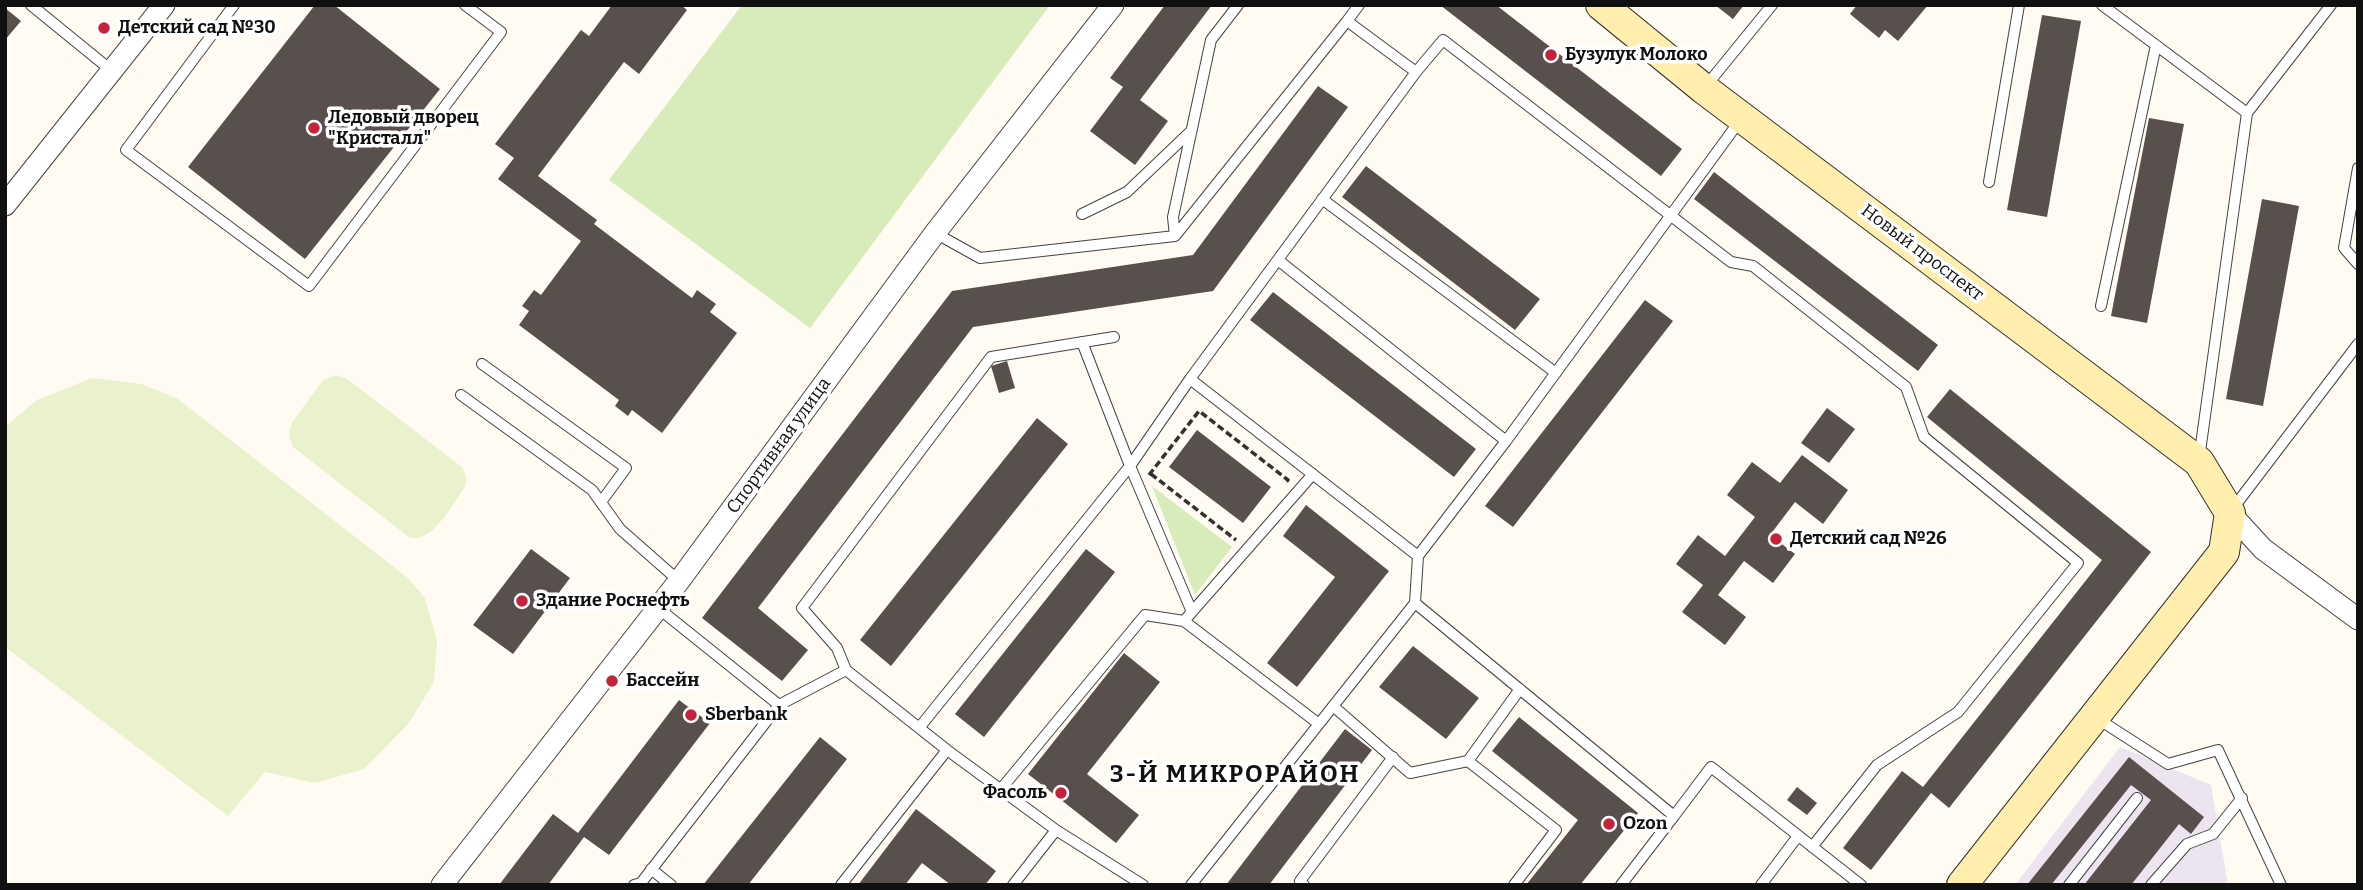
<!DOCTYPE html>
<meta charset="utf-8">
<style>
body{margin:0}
#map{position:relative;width:2363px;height:890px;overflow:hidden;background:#fffbf2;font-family:Bitter,serif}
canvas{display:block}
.frame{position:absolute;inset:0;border:7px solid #101010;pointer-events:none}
</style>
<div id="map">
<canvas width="2363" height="890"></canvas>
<div class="frame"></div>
</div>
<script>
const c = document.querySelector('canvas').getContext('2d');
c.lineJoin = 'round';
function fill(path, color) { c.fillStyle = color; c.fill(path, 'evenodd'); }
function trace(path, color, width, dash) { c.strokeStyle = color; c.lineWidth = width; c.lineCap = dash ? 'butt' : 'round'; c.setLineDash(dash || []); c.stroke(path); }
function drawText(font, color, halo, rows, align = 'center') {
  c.font = font + ' Bitter,serif'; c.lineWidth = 7; c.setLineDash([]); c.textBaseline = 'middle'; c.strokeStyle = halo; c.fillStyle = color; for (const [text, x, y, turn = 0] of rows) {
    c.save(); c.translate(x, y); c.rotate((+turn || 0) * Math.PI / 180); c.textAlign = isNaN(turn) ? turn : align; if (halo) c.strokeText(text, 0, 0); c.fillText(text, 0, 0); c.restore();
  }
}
fill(new Path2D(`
 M2120,747l91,38 17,100h-213z`), '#ece4ee');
fill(new Path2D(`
 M742,5h308l-240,323 -201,-148z
 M1152,486l80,61 -37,48z`), '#d8ebba');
fill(new Path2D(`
 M336,375l10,3 116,89 5,12 -2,8c-12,17 -32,55 -55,51l-117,-91c-4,-10 -5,-16 0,-26l30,-41z
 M92,378l50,6 36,15 230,179 17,20 12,43 -3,41 -25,41 -45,46 -49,14 -50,-11 -37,44 -223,-169v-220l32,-27z`), '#e9f2cc');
fill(new Path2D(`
 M315,5h19l106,84 -135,170 -117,-92z
 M612,5h69l6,5 -48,64 -15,-12 -86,114 59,44 -3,4 98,74 5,-8 19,14 -6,8 27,21 -75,100 -30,-23 -4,6 -13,-10 4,-6 -100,-75 10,-14 -7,-5 12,-16 7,5 40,-54 -83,-62 16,-21 -19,-14 86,-114 8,6z
 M1165,5h47l-72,95 28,21 -33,44 -45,-34 33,-44 -13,-9z
 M1440,5h56l186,144 -21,27z
 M1715,5h29l-11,14z
 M1857,5h71l-30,36 -13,-11 -6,8 -29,-24z
 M5,8l16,13 -16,19z
 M2042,15l39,6 -34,196 -40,-7z
 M1318,86l30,21 -135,184 -240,36 -215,281 50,42 -26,31 -80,-63 250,-327 241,-36z
 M2149,118l35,6 -37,199 -36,-7z
 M1366,166l174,133 -25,31 -173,-133z
 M1714,172l224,173 -20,26 -224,-172z
 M2262,199l37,7 -36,200 -37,-7z
 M1273,292l203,157 -22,28 -204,-157z
 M1645,300l28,21 -160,206 -28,-21z
 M1007,361l8,27 -16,5 -8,-27z
 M1950,389l201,163 -202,256 -18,-15 -60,77 -28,-22 59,-77 21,16 179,-227 -175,-143z
 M1827,408l28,21 -26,34 -28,-20z
 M1037,418l31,26 -177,222 -31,-26z
 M1197,430l74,57 -28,36 -74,-56z
 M1802,455l46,35 -25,34 -28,-22 -25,33 25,19 -22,29 -29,-22 -26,34 28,22 -21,28 -43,-33 21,-27 -27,-21 22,-29 27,21 30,-39 -28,-22 25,-33 28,21z
 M1306,505l83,66 -92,116 -30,-24 68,-86 -52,-41z
 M531,549l39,29 -57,76 -40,-29z
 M1086,549l29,23 -131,165 -29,-23z
 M1413,646l66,52 -33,41 -67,-52z
 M1124,653l36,29 -73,92 52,41 -23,28 -88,-69z
 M679,700l31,23 -101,132 -25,-18 -36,48h-49l54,-71 25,19z
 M1519,717l119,96 -58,72h-54l52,-65 -86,-69z
 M1345,729l27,21 -103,135h-43z
 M820,737l27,22 -99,126h-45z
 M2129,757l75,60 -13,17 -12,-10 -48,61h-47l67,-85 -20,-15 -80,100h-24z
 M1797,787l20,16 -10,12 -20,-15z
 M916,809l80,62 -11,14h-34l-29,-22 -17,22h-47z`), '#594f4c');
const lane = new Path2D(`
 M31,5l81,66
 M234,5l-108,145 183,136 192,-254 -36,-27
 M1238,5l-27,35 -38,177 2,19 172,-215
 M1359,5l-12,16 69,51 -226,307 228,177 -3,47 259,213 37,-49 150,118
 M2102,5l145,108 -48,346
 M1416,72l27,-32 288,222 22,4 153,121 18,50 154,126 -120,149 -81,53 -65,82
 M1706,86l66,-81
 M2247,113l84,-108
 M2358,168l-14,80 14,16
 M1989,182l30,-177
 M1322,199l234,174
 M1082,214l45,-22 64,-61
 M935,233l45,25 195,-22
 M1278,260l228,181
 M2101,306l55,-261
 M482,364l144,104 -25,34
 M1190,379l-60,87 62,146
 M461,395l131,95 28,39 59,52
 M1313,474l-129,147 135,103
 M2231,511l127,-167
 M1418,556l88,-115 235,-322
 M658,608l121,97 67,-35 101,80 109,80 87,55
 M846,670l-9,-22 -35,-40 189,-251 123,-20
 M1333,706l77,67 58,-12 52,-72
 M2095,717l73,47 50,-14 63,135
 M919,728l211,-262 -48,-124
 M1468,761l88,69 -42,55
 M1001,789l144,-174 39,6
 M651,869l20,16
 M634,885l7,-2 138,-178
 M841,885l106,-135
 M1013,885l43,-55
 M1191,885l224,-282
 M1304,885l-4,-4 93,-124
 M1621,885l53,-69
 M1761,885l37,-49
 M2069,885l68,-87
 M2151,885l36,-41 26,-10 29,-36`);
const street = new Path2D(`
 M5,205l159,-200
 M2230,513l33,36 95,70
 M442,885l237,-304 256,-348 178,-228`);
const secondary = new Path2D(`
 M1601,5l103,84 495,373 31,51 -6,39 -262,333`);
trace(lane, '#434343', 12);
trace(street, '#434343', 23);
trace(secondary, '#323232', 32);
trace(new Path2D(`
 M1151,474l85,66
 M1149,475l50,-64 89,69 -2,2`), '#323232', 3.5, [7, 3.5]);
trace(lane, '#fff', 10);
trace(street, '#fff', 21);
trace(secondary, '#ffeead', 30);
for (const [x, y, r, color] of [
 [104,28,7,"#c4233b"],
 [1551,55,7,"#c4233b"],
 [314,128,7,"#c4233b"],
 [1776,539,7,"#c4233b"],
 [522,601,7,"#c4233b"],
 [612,681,7,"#c4233b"],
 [691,715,7,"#c4233b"],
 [1061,793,7,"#c4233b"],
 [1609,824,7,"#c4233b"]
]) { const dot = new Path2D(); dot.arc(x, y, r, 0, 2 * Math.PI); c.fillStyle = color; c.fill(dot); trace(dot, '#fff', 2.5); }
drawText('bold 18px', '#101010', '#fff', [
 ["Детский сад №30",118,28],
 ["Бузулук Молоко",1565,55],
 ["Ледовый дворец",328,118],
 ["\"Кристалл\"",328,139],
 ["Детский сад №26",1790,539],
 ["Здание Роснефть",536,601],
 ["Бассейн",626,681],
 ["Sberbank",705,715],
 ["Фасоль",1047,793,"right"],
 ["Ozon",1623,824]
], 'left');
drawText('18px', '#101010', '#fff', [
 ["Новый проспект",1922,253,37],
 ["Спортивная улица",779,446,-54]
]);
c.letterSpacing = '2px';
drawText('bold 24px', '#101010', '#fff', [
 ["3-Й МИКРОРАЙОН",1235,775]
]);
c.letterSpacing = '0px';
</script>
